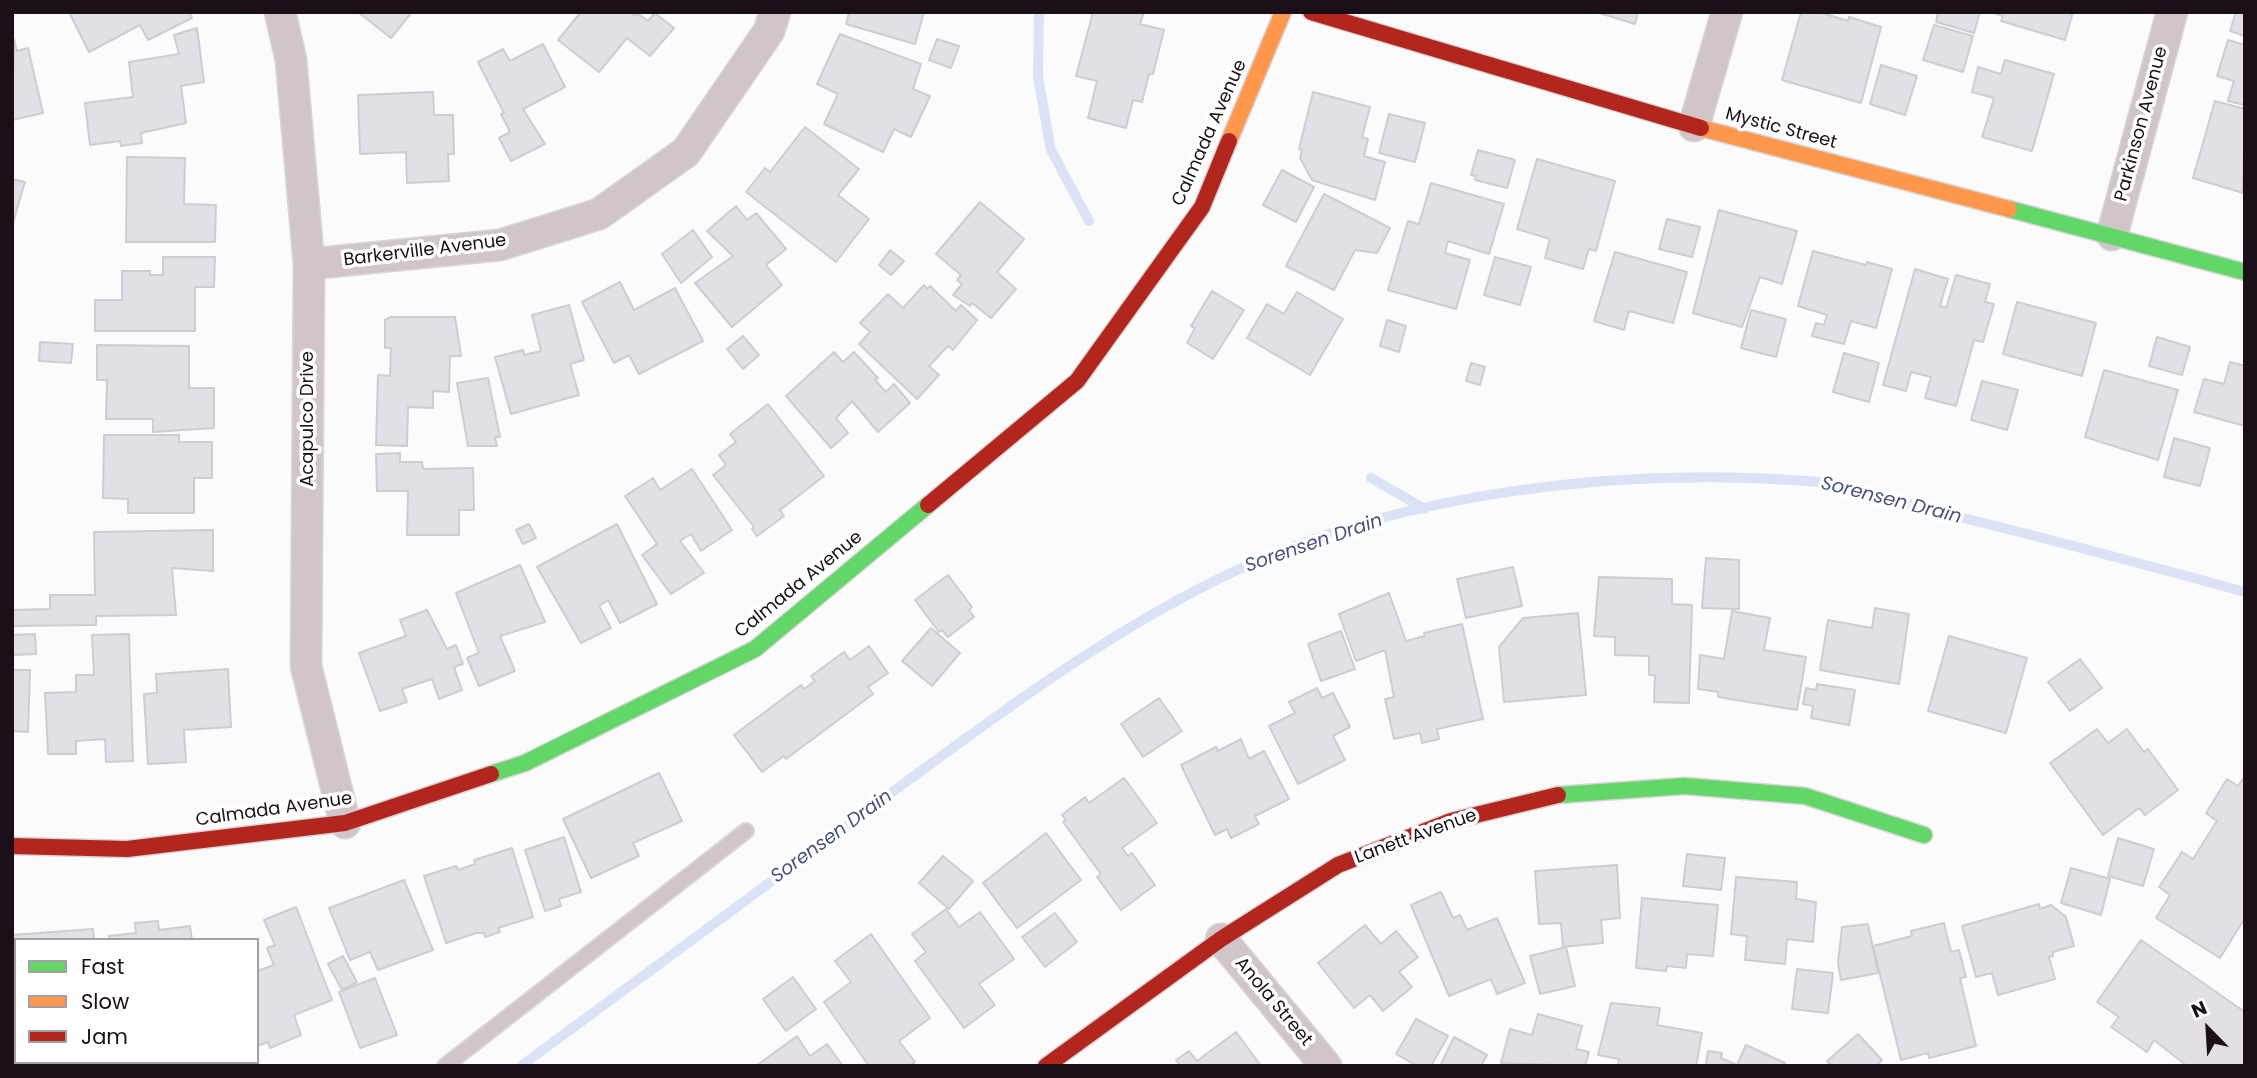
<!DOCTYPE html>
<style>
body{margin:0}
#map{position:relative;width:2257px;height:1078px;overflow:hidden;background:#fbfbfb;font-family:Poppins,sans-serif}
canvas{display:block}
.frame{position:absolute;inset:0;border:14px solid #1b1019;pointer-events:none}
.legend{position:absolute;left:14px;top:938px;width:245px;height:126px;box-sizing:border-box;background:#fff;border:2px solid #a49fa3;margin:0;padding:9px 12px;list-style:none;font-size:21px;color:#1b1019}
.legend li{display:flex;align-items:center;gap:14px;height:35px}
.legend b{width:35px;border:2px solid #a49fa3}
.north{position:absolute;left:2173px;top:994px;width:70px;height:70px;-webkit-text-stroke:5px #fff;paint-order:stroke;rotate:336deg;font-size:19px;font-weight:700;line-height:28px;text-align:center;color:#1b1019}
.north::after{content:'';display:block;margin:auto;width:24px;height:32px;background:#1b1019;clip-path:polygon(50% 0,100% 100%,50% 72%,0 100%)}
</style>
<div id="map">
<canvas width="2257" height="1078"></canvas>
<div class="frame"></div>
<ul class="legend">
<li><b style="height:9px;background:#63d668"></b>Fast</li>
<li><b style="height:9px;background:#ff974d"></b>Slow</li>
<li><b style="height:9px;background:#b3261e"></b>Jam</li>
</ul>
<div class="north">N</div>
</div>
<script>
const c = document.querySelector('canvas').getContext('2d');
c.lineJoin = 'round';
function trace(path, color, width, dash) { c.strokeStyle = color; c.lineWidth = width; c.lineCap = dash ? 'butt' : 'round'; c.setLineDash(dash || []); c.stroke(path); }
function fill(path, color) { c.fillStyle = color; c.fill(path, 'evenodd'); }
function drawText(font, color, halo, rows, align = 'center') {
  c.font = font + ' Poppins,sans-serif'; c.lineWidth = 7; c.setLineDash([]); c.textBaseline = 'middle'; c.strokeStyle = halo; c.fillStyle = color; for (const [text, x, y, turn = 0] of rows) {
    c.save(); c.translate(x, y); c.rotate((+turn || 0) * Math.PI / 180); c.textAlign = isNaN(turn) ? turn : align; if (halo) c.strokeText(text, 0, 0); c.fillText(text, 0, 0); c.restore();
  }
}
trace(new Path2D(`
 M1039,12l-1,65 13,73 38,71
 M1371,478l54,31
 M521,1066c120,-89 241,-178 362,-267 113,-83 226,-169 354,-229 170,-79 385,-103 571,-89 43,3 89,20 131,31 102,25 204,52 306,80`), '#dce2f6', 10);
const building = new Path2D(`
 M74,12h115l3,6 -44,22 -8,-15 -51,27 -19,-38z
 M358,12h54l-21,26z
 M581,12h49l5,4 2,-3 11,8 7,-8 19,15 -24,28 -23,-18 -28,34 -41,-32z
 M849,12h75l-9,32 -69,-20z
 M1093,12h51l-4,12 24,6 -11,44h-4l-7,28 -9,-2 -7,28 -38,-10 9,-37 -21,-5z
 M1596,12h42l-3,12z
 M1801,12h18l29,9 1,-4 32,10 -20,76 -79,-23z
 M1938,12h42l-6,21 -38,-11z
 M1991,12h82l-8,28 -64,-19 2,-5z
 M2236,12h9v24l-15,-5z
 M1934,25l39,11 -10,36 -40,-12z
 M197,28l7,54 -23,4 5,37 -45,10 1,10 -21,3 -1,-5 -30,4 -5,-42 48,-6 -4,-35 50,-8 -5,-19z
 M840,34l81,30 -8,25 17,7 -19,41 -17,-8 -11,23 -59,-28 14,-30 -21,-10z
 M14,39l3,12 11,-3 15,65 -31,7z
 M937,39l22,7 -8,22 -22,-8z
 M2228,40l17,5v60l-17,-4 6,-20 -17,-5z
 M543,44l22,43 -42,22 22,35 -34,17 -12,-23 11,-6 -9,-18 3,-1 -26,-51 25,-13 7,12z
 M2005,60l49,14 -22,77 -50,-14 12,-39 -22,-6 6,-25 23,7z
 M1881,65l36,11 -12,39 -35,-11z
 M433,92l1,23h19l1,39h-6l1,27 -42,2 -1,-31 -46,2 -2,-59z
 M1313,92l57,15 -8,30 6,2 -4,17 21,6 -10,38 -63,-20 -12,-22 2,-8 -3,-1z
 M2215,101l30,8 -2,84 -50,-15z
 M1389,114l36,9 -10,39 -36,-9z
 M805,127l54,42 -21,26 31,24 -33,43 -90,-70 19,-24 5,4z
 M1478,150l37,10 -8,28 -32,-8 1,-4 -5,-1z
 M127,157l58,1 -1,46 32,1 -1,37h-89z
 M1537,159l78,22 -19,70 -7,-2 -6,20 -38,-11 5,-19 -33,-10z
 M1282,170l32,17 -18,35 -33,-17z
 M12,179l13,3 -13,44z
 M1431,183l73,21 -15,50 -41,-13 -3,12 25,7 -14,49 -68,-19 20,-69 11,3z
 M1324,194l66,34 -13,25 -22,-3 -21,40 -48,-24z
 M980,202l44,37 -27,33 19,17 -25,29 -19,-15 -2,3 -17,-11 9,-11 -5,-4 4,-5 -25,-21z
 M736,206l11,14 9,-7 30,36 -20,16 16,20 -50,42 -37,-44 38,-27 -26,-25z
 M1719,210l78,21 -15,53 -22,-7 -18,50 -49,-14z
 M1667,219l33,8 -8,30 -33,-8z
 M693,230l19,27 -31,26 -19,-29z
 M890,250l14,11 -13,14 -12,-10z
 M1813,251l53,14 1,-3 25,7 -16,59 -25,-7 -7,23 -32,-8 4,-13 8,2 3,-10 -29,-9z
 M1615,252l72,20 -14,51 -44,-12 -5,19 -30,-9z
 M163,257h52l-1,30h-19v44h-100v-31h27v-29h28v4h13z
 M1495,257l36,10 -11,38 -36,-10z
 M1915,269l33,10 -8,27 6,2 10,-33 34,9 -5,18 9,2 -11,38 -9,-2 -18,66 -31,-8 6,-21 -20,-5 -5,19 -23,-6z
 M620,282l14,28 41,-22 28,53 -64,33 -10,-19 -15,8 -32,-61z
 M924,285l3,4 3,-3 26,25 5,-6 16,15 -24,30 -5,-4 -19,20 10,9 -22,24 -58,-55 11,-12 -10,-9 28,-29 15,14z
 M1212,291l32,19 -31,49 -26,-16 8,-15 -4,-2z
 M1297,292l46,27 -33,56 -63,-37 20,-34 17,10z
 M2017,302l79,21 -14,53 -79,-22z
 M569,305l15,55 -14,4 9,31 -68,19 -16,-57 28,-7 1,5 17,-4 -9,-36z
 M1751,310l35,9 -10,38 -35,-9z
 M391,317h64l6,39h-11l-1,36 -16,-1v17l-25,-1 -1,39 -31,-1 2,-70 12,1 1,-28h-6v-28z
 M1387,320l19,6 -7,26 -19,-6z
 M743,336l16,19 -16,14 -16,-20z
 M2157,337l33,10 -8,28 -33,-9z
 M40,342l33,2 -2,19 -32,-2z
 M97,345l92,1v42h25v40l-61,4v-13h-47l1,-39h-10z
 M834,352l9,10 11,-10 24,26 -3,2 11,12 8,-8 16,19 -32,29 -26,-31 -16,17 12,15 -17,15 -45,-52z
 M1844,353l35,10 -10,39 -36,-10z
 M2230,362l15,4v60l-51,-14 10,-33 20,5z
 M1471,363l14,4 -5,18 -14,-4z
 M2104,370l74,20 -20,70 -73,-23z
 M488,378l12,59h-5l2,9h-29l-11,-63z
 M1982,381l36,9 -11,40 -36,-10z
 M768,404l56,72 -44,34 4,6 -27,20 -5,-7 2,-2 -41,-52 13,-10 -7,-10 17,-13 -6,-8z
 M104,435h75v7h33v36h-18v35h-66v-14l-25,-1z
 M2174,438l36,10 -10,38 -36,-9z
 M400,453v9h22l1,7 50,-1 1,42h-15v25h-52l1,-44h-31l-1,-37z
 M692,469l40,61 -31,21 -10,-17 -11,7 24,32 -33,21 -29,-39 15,-11 -32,-48 28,-18 7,12z
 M529,524l7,14 -13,6 -7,-14z
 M617,524l40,80 -37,19 -12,-23 -9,6 12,22 -30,15 -44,-76z
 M213,530v41l-41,-3 4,47 -80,1v9l-84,1v-16l38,-1v-14h45l-1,-63z
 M1706,558l33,2v49l-37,-1z
 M520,565l25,57 -45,14 15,35 -36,15 -12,-28 12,-5 -23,-60z
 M1513,567l9,39 -56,12 -9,-39z
 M948,575l24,32 -3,3 5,7 -26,20 -6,-7 -3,2 -24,-32z
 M1599,577l73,2v25l20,1 -3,98 -35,-1 1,-27h-6v-19l-34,-1v-18l-21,-1z
 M1389,593l17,48 19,-5 -1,-3 38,-9 21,95 -46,10 2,10 -17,4 -2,-10 -26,6 -9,-40 9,-2 -9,-47 -29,11 -17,-47z
 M1875,608l34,6 -10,70 -79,-14 8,-50 44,8z
 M427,610l20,39 9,-4 7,19 -9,3 8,23 -23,9 -7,-20 -30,10 5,13 -27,9 -21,-58 47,-17 -6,-16z
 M1732,611l38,7 -6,32 42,7 -9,53 -79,-13v-5l-20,-3 2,-34 24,4z
 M1578,613l8,82 -82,7 -5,-55 24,-29z
 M931,628l29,25 -28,33 -30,-25z
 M1341,631l14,38 -34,12 -13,-37z
 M35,634l1,20 -24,1v-20z
 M129,634l4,127 -27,1 -1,-23 -29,2v13h-28l-3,-61 31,-1v-17h18l-2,-40z
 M1949,636l78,22 -21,75 -78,-22z
 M869,646l19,27 -20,14 5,7 -87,65 -2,-3 -22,16 -28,-37 67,-50 3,4 11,-8 -4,-5 33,-24 6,8z
 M2080,659l22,29 -32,23 -22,-29z
 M228,669l3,58 -47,3 2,32 -38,2 -4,-70 13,-1 -1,-19z
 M12,670h18l-2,62 -16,-1z
 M1817,684l38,6 -6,35 -38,-7 2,-12 -10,-2 3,-16 10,2z
 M1317,688l5,10 11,-5 17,34 -17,9 12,24 -47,24 -29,-58 26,-13 -6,-11z
 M1159,698l23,33 -39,26 -22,-33z
 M2097,729l11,14 19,-14 17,23 4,-3 30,41 -33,25 -6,-7 -36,27 -53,-72z
 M1241,739l8,20 15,-8 25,48 -34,17 4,8 -28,14 -4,-9 -12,6 -34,-70 35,-18 2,4z
 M659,773l23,48 -49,22 6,13 -48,22 -28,-59z
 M2245,776v142l-25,40 -64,-40 14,-23 -11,-8 23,-35 11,7 24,-38 -11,-8 21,-34 11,7z
 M1124,778l33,45 -35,25 6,8 4,-3 23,32 -34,25 -24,-33 4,-3 -38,-52 3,-2 -4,-5 23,-18 4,6z
 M1046,833l35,47 -64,48 -34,-45z
 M564,837l17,55 -22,7 2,7 -16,5 -20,-61z
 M2118,838l36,11 -11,37 -35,-10z
 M512,848l21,69 -35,11 2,4 -15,5 -1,-4h-8l-30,10 -22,-67 32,-10 2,4 17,-6 -1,-4z
 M1687,854l38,4 -4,32 -38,-4z
 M943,856l30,25 -24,28 -30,-26z
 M1617,865l3,53 -19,2 2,23 -40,4 -2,-24 -22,1 -4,-53z
 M2071,868l39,11 -9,36 -40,-12z
 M1736,877l61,5 -1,17 20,3 -3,40 -26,-3 -2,25 -40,-4 2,-24 -16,-2z
 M404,880l29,70 -55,20 -8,-18 -20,8 -21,-52z
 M1441,892l12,26 7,-3 7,15 30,-12 28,65 -28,11 -6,-15 -42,17 -38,-91z
 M1642,898l76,7 -5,51 -26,-2 -1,14 -19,-2 -1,5 -30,-3z
 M2039,904l1,5 11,-4 15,12 8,29 -21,6v4l-4,1 6,22 -57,16 -6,-22 -16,4 -14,-51z
 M296,907l36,93 -38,15 7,20 -31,13 -2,-6 -11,4v-75l17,-6 -7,-17 8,-3 -11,-25z
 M946,909l13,18 21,-15 34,47 -35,25 16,21 -31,23 -49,-67 11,-9 -14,-18z
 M1055,913l22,29 -32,25 -23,-30z
 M158,921l1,9 31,-4 2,14h-83v-4l27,-3 -1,-10z
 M1944,923l7,29 8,-2 7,27 -6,1 16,68 -47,12 -1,-5 -27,7 -28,-114 39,-10 -1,-5z
 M1868,924l10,49 -37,7 -3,-17 4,-36z
 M1365,925l16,19 15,-13 22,26 -19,15 13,15 -29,24 -13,-16 -16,13 -36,-45z
 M93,929l1,11h-78v103l-4,-108z
 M871,934l59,84 -31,23 16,21 -5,4h-41l-45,-64 27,-20 -16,-21z
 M2141,940l104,72v54h-58l-33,-26 -7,12 -36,-25 8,-10 -22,-15z
 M1566,947l9,39 -35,8 -10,-38z
 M343,956l14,26 -15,8 -14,-26z
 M1797,969l36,4 -5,40 -36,-4z
 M793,977l23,32 -30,22 -23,-32z
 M375,978l22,57 -37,13 -21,-56z
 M1611,1003l49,5 -3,17 45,8 -6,33h-78l1,-7 -21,-4z
 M1538,1014l44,12 -6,23 13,3 -4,14 -84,-3 9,-34 22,6z
 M1416,1019l32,17 -17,30h-14l-21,-12z
 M1236,1032l25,34h-80l-5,-6 13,-9 8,10z
 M1858,1034l24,26 -6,6h-44l-5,-5z
 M797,1036l13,20 17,-12 16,22h-87z
 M1454,1037l33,18 -6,11h-41z
 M1746,1045l39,18 -1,3 -78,-1 2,-14 14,2 -1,5 16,7z`);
fill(building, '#e2e0e6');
trace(building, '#cecbd1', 2);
const lane = new Path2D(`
 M445,1066l301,-235`);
const street = new Path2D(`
 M280,12l11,48 18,204 -3,402 39,157
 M1694,126l33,-114
 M2112,235l60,-223
 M309,264l191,-19 99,-31 87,-62 83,-121 6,-19
 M1221,939l105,127`);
const fast = new Path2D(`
 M2009,209l236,63
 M491,774l34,-11 230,-114 173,-144
 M1558,795l127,-9 120,10 119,39`);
const slow = new Path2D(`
 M1701,128l308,81
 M1229,141l54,-129`);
const jam = new Path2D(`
 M1311,12l390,116
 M928,505l149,-124 125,-174 27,-66
 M12,846l115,3 218,-26 146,-49
 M1046,1066l175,-127 117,-74 113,-44 107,-26`);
trace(lane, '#d7d5d7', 18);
trace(street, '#d7d5d7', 33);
trace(fast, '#d7d5d7', 19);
trace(slow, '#d7d5d7', 19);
trace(jam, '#d7d5d7', 19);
trace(lane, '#d1c5c8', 14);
trace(street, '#d1c5c8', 30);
trace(fast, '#63d668', 16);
trace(slow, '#ff974d', 16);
trace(jam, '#b3261e', 16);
drawText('18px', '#1b1019', '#fff', [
 ["Parkinson Avenue",2142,124,-75],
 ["Mystic Street",1781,129,15],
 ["Calmada Avenue",1210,133,-66],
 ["Barkerville Avenue",425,251,-7],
 ["Acapulco Drive",308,419,-90],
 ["Calmada Avenue",799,585,-39],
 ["Calmada Avenue",274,810,-8],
 ["Lanett Avenue",1416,837,-20],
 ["Anola Street",1273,1002,50]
]);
drawText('italic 19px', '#47527c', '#fff', [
 ["Sorensen Drain",1891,501,14],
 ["Sorensen Drain",1314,544,-19],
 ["Sorensen Drain",832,837,-36]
]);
</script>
